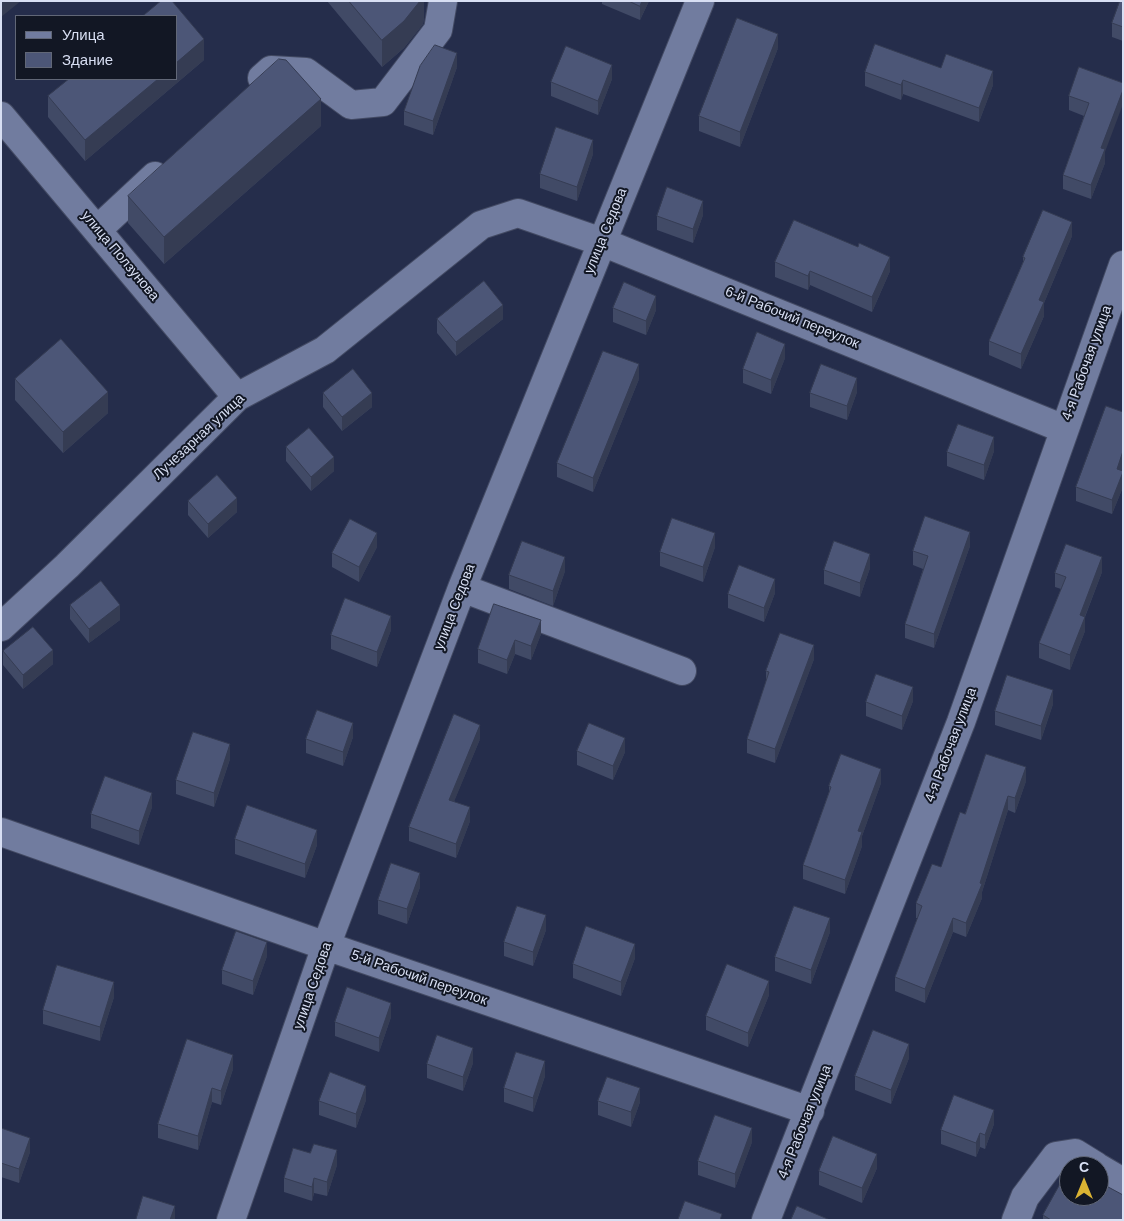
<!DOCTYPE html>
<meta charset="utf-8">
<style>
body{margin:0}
#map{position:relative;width:1124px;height:1221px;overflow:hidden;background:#252d4b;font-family:Helvetica,sans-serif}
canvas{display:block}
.frame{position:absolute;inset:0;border:2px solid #d8dff3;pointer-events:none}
.legend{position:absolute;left:15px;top:15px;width:162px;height:65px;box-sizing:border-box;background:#121724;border:1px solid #616777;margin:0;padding:6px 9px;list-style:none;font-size:15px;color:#d8dff3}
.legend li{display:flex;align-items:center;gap:10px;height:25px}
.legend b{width:25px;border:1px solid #616777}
.north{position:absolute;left:1059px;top:1156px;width:50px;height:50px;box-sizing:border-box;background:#121724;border:1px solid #616777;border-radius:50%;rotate:0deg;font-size:14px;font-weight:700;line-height:20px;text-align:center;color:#d8dff3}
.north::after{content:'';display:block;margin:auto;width:18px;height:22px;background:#dab333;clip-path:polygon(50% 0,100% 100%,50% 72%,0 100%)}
</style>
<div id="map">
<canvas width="1124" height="1221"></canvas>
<div class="frame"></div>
<ul class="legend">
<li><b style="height:6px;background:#717c9f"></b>Улица</li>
<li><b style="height:14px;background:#4c5677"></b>Здание</li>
</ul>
<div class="north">С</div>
</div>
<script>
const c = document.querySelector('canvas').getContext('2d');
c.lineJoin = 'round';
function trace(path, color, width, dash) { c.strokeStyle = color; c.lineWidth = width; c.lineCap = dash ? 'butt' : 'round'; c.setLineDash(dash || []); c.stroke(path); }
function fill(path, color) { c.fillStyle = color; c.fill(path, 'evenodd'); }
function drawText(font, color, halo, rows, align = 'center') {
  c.font = font + ' Helvetica,sans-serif'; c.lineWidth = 4; c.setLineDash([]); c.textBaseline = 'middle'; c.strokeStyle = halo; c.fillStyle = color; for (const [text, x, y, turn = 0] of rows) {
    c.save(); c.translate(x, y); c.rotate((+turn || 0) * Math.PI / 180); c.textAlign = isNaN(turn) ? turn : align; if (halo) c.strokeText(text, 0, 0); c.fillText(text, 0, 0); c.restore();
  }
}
const minor = new Path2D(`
 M262,78l9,-8 35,2 45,33 32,-3 55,-72 5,-29
 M1,116l236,281
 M97,230l58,-54
 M462,588l220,83
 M1,627l66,-61 170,-169 88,-47 156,-125 37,-12 84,29 462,187
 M1,832l325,114 484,165
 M1099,1168l24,14
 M231,1220l95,-274 136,-358 238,-587
 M766,1220l195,-498 162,-457
 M1016,1220l9,-23 31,-41 19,-3 21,13`);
trace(minor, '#434a63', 30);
trace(minor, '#717c9f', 28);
fill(new Path2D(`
 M327,1h97v17l-1,6 -19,24 -22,19z
 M602,1h47l-9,19 -38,-16z
 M1123,1v40l-11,-4v-14z
 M778,48l-38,99 -41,-16v-15z
 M204,60l-119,101 -37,-44v-21z
 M457,67l-24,68 -29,-10v-14z
 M1079,67l26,85v11l-14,36 -28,-10v-14l21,-59 -15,-6v-14z
 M941,68l52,17 -14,37 -76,-28 -2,6 -36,-14v-14z
 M612,79l-14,36 -47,-19v-14z
 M321,126l-157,138 -36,-41v-27z
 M593,154l-16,47 -37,-13v-14z
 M703,215l-10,28 -36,-13v-14z
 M1072,236l-28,67v13l-23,53 -32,-14v-14l34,-79v-5z
 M775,262l115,9 -18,41 -62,-27 -2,5 -33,-13z
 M613,308l43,2 -10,25 -33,-13z
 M437,319h66l-47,37 -19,-23z
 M785,358l-14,36 -28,-11v-14z
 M15,379l93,34 -45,40 -48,-53z
 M639,379l-46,113 -36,-15v-14z
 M857,392l-10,28 -37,-13v-14z
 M323,393l49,14 -30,24 -19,-24z
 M1123,412v53l-2,6h2v16l-11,27 -36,-13v-14z
 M286,447l48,24 -23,20 -25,-30z
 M994,451l-10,29 -37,-14v-14z
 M188,501l49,11 -29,26 -20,-23z
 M970,546l-36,102 -29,-10v-14l18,-55 -10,-4v-14z
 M377,547l-18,35 -27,-15v-14z
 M715,547l-12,35 -43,-16v-14z
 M870,568l-10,29 -36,-13v-14z
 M565,571l-12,35 -44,-17v-14z
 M1102,572l-17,45v14l-15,39 -31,-12v-15l22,-54 -6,-2v-14z
 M775,593l-11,29 -36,-14v-14z
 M494,604l47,30 -10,26 -16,-6 -8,20 -29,-11v-14z
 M70,605l50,15 -31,23 -19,-24z
 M391,630l-14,37 -46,-18v-14z
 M3,651l50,13 -30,25 -20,-24z
 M814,659l-39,104 -28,-10v-14l19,-58v-10z
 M913,701l-11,29 -36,-14v-14z
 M1053,704l-12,36 -46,-15v-14z
 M353,737l-10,29 -37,-13v-14z
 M480,739l-26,62 16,20 -14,37 -47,-17v-14z
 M577,751l48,1 -12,28 -36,-15z
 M230,759l-16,48 -38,-13v-14z
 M1026,781l-11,32 -7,-3 -26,82v6l-16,39 -13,-5 -28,71 -30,-12v-14l23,-59h-2v-15l25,-36 24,-53z
 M881,783l-19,53v10l-17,48 -42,-15v-14l26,-73v-6z
 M152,807l-13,38 -48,-17v-14z
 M235,839l82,6 -12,33 -70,-24z
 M420,887l-13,37 -29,-10v-14z
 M546,930l-13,36 -29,-10v-14z
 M830,932l-19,52 -36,-13v-14z
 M267,956l-14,39 -31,-11v-14z
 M635,958l-14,38 -48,-18v-14z
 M769,995l-21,52 -42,-17v-14z
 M114,997l-14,44 -57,-17v-14z
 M391,1017l-12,35 -44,-16v-14z
 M909,1058l-18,46 -36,-14v-14z
 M473,1063l-10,28 -36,-13v-14z
 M233,1069l-12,36 -9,-3 -14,48 -40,-12v-14z
 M545,1076l-12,36 -29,-10v-14z
 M366,1100l-10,28 -37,-13v-14z
 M598,1101l42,1 -9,25 -33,-12z
 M994,1124l-9,25 -5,-2 -4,10 -35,-13v-14z
 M1,1128l29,24 -11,31 -18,-6z
 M752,1142l-17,46 -37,-13v-14z
 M337,1165l-10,31 -13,-3 -2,8 -28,-9v-14z
 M877,1168l-15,35 -43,-18v-14z
 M1043,1215l80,5h-80z`), '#414a66');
fill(new Path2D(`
 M1,1h20l-20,16z
 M420,1h4v17l-1,6 -19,24 -22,19v-27z
 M642,1h7l-9,19v-14z
 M778,34v14l-38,99v-15z
 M204,39v21l-119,101v-21l73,-61h18v-16z
 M457,53v14l-24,68v-14z
 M612,65v14l-14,36v-14z
 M993,71v14l-14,37v-14z
 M903,80v14l-2,6v-15z
 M1123,90v14l-18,48v11l-14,36v-14l10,-37z
 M321,99v27l-157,138v-27z
 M593,140v14l-16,47v-14z
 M703,201v14l-10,28v-14z
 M1072,222v14l-28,67v13l-23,53v-15l18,-54z
 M890,257v14l-18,41v-15z
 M810,271v14l-2,5v-14z
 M656,296v14l-10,25v-14z
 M503,305v14l-47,37v-14z
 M785,344v14l-14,36v-14z
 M639,364v15l-46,113v-14z
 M857,378v14l-10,28v-14z
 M108,392v21l-45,40v-21z
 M372,393v14l-30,24v-14z
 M994,437v14l-10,29v-15z
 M1123,451v14l-6,18v-14z
 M334,457v14l-23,20v-14z
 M1123,472v15l-11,27v-14z
 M237,498v14l-29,26v-14z
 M970,532v14l-36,102v-14z
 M377,533v14l-18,35v-15z
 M715,533v14l-12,35v-15z
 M870,554v14l-10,29v-14z
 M565,557v14l-12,35v-15z
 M1102,557v15l-22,57v-14z
 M775,579v14l-11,29v-14z
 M120,605v15l-31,23v-14z
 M391,616v14l-14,37v-15z
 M1085,617v14l-15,39v-15z
 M541,620v14l-10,26v-14z
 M515,640v14l-8,20v-14z
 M814,645v14l-39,104v-14z
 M53,650v14l-30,25v-14z
 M913,687v14l-11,29v-14z
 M1053,690v14l-12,36v-14z
 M353,723v14l-10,29v-14z
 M480,725v14l-31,75v-14z
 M625,738v14l-12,28v-14z
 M230,744v15l-16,48v-14z
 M1026,767v14l-11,32v-15z
 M881,769v14l-19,53v10l-17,48v-14l13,-49z
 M152,793v14l-13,38v-14z
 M1008,796v14l-26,82v6l-16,39v-14z
 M470,807v14l-14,37v-14z
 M317,830v15l-12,33v-14z
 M420,873v14l-13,37v-15z
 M546,915v15l-13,36v-14z
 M830,918v14l-19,52v-14z
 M953,918v14l-28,71v-14z
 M267,942v14l-14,39v-14z
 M635,944v14l-14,38v-14z
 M769,981v14l-21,52v-14z
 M114,982v15l-14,44v-14z
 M391,1003v14l-12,35v-14z
 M909,1044v14l-18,46v-14z
 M473,1048v15l-10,28v-14z
 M233,1055v14l-12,36v-14z
 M545,1061v15l-12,36v-14z
 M366,1086v14l-10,28v-14z
 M212,1088v14l-14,48v-14z
 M640,1088v14l-9,25v-15z
 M994,1110v14l-9,25v-14z
 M752,1128v14l-17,46v-14z
 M980,1133v14l-4,10v-14z
 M30,1138v14l-11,31v-14z
 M337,1150v15l-10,31v-14z
 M877,1154v14l-15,35v-15z
 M314,1178v15l-2,8v-14z
 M175,1206v14h-5z`), '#353c53');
const building = new Path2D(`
 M161,1h11l32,38 -28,24v-47h-33z
 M349,1h71l-16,20 -22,19z
 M629,1h13l-2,5z
 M1120,1h3v26l-11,-4z
 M737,18l41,16 -38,98 -41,-16z
 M875,44l66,24 5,-14 47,17 -14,37 -76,-28 -2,5 -36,-13z
 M435,45l22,8 -24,68 -29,-10 16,-45z
 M566,46l46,19 -14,36 -47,-19z
 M279,59l7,1 35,39 -157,138 -36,-41z
 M1079,67l44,16v7l-22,58 4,1 -14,36 -28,-10 26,-72 -20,-7z
 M69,79h89l-73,61 -37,-44z
 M556,127l37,13 -16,47 -37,-13z
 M667,187l36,14 -10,28 -36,-13z
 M1043,210l29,12 -33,78 5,2 -23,52 -32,-13 36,-83 -2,-1z
 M794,220l64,27 1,-4 31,14 -18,40 -62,-26 -2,5 -33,-14z
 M484,281l19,24 -47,37 -19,-23z
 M624,282l32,14 -10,25 -33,-13z
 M757,332l28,12 -14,36 -28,-11z
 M61,339l47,53 -45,40 -48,-53z
 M603,351l36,13 -46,114 -36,-15z
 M821,364l36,14 -10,28 -37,-13z
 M353,369l19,24 -30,24 -19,-24z
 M1106,406l17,6v39l-6,18 6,2v1l-11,28 -36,-13z
 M958,424l36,13 -10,28 -37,-13z
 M309,428l25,29 -23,20 -25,-30z
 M217,475l20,23 -29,26 -20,-23z
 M925,516l45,16 -36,102 -29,-10 23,-68 -15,-5z
 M672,518l43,15 -12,34 -43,-15z
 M350,519l27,14 -18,34 -27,-14z
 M522,541l43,16 -12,34 -44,-16z
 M834,541l36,13 -10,29 -36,-13z
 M1066,544l36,13 -22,58 5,2 -15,38 -31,-12 27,-66 -11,-4z
 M739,565l36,14 -11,29 -36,-14z
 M101,581l19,24 -31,24 -19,-24z
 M345,598l46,18 -14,36 -46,-17z
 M494,604l47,16 -10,26 -16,-6 -8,20 -29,-11z
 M33,627l20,23 -30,25 -20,-24z
 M780,633l34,12 -39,104 -28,-10 22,-67 -3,-1z
 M876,674l37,13 -11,29 -36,-14z
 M1007,675l46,15 -12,36 -46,-15z
 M317,710l36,13 -10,29 -37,-13z
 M454,714l26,11 -31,75 21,7 -14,37 -47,-17z
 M589,723l36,15 -12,28 -36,-15z
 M193,732l37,12 -16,49 -38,-13z
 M841,754l40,15 -23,62 4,1 -17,48 -42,-15 28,-78 -2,-1z
 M986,754l40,13 -11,31 -7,-2 -28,87 2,1 -16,39 -13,-5 -28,71 -30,-12 27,-71 -6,-3 16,-39 9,3 19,-55 5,2z
 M105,776l47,17 -13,38 -48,-17z
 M247,805l70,25 -12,34 -70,-25z
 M391,863l29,10 -13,36 -29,-9z
 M517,906l29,9 -13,37 -29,-10z
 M794,906l36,12 -19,52 -36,-13z
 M586,926l49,18 -14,38 -48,-18z
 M236,931l31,11 -14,39 -31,-11z
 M727,964l42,17 -21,52 -42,-17z
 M57,965l57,17 -14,45 -57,-17z
 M347,987l44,16 -12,35 -44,-16z
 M873,1030l36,14 -18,46 -36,-14z
 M437,1035l36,13 -10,29 -36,-13z
 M187,1039l46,16 -12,36 -9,-3 -14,48 -40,-12z
 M516,1052l29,9 -12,37 -29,-10z
 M330,1072l36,14 -10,28 -37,-13z
 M607,1077l33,11 -9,24 -33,-11z
 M954,1095l40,15 -9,25 -5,-2 -4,10 -35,-13z
 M715,1115l37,13 -17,46 -37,-13z
 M1,1128l29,10 -11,31 -18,-6z
 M833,1136l44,18 -15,34 -43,-17z
 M314,1144l23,6 -10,32 -13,-4 -2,9 -28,-9 9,-30 17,5z
 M1069,1168v28h30v-14l24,13v25h-72l-8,-5z
 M143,1196l32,10 -5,14h-34z
 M685,1201l37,13 -2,6h-42z
 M797,1206l33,14h-39z`);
fill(building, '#4c5677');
trace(building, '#353c53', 1);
drawText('14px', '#d8dff3', '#121724', [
 ["улица Седова",606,231,-68],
 ["улица Ползунова",120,256,50],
 ["6-й Рабочий переулок",792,318,22],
 ["4-я Рабочая улица",1087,363,-70],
 ["Лучезарная улица",199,437,-43],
 ["улица Седова",455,607,-69],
 ["4-я Рабочая улица",951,745,-69],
 ["5-й Рабочий переулок",419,978,19],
 ["улица Седова",313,986,-71],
 ["4-я Рабочая улица",805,1122,-68]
]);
</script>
